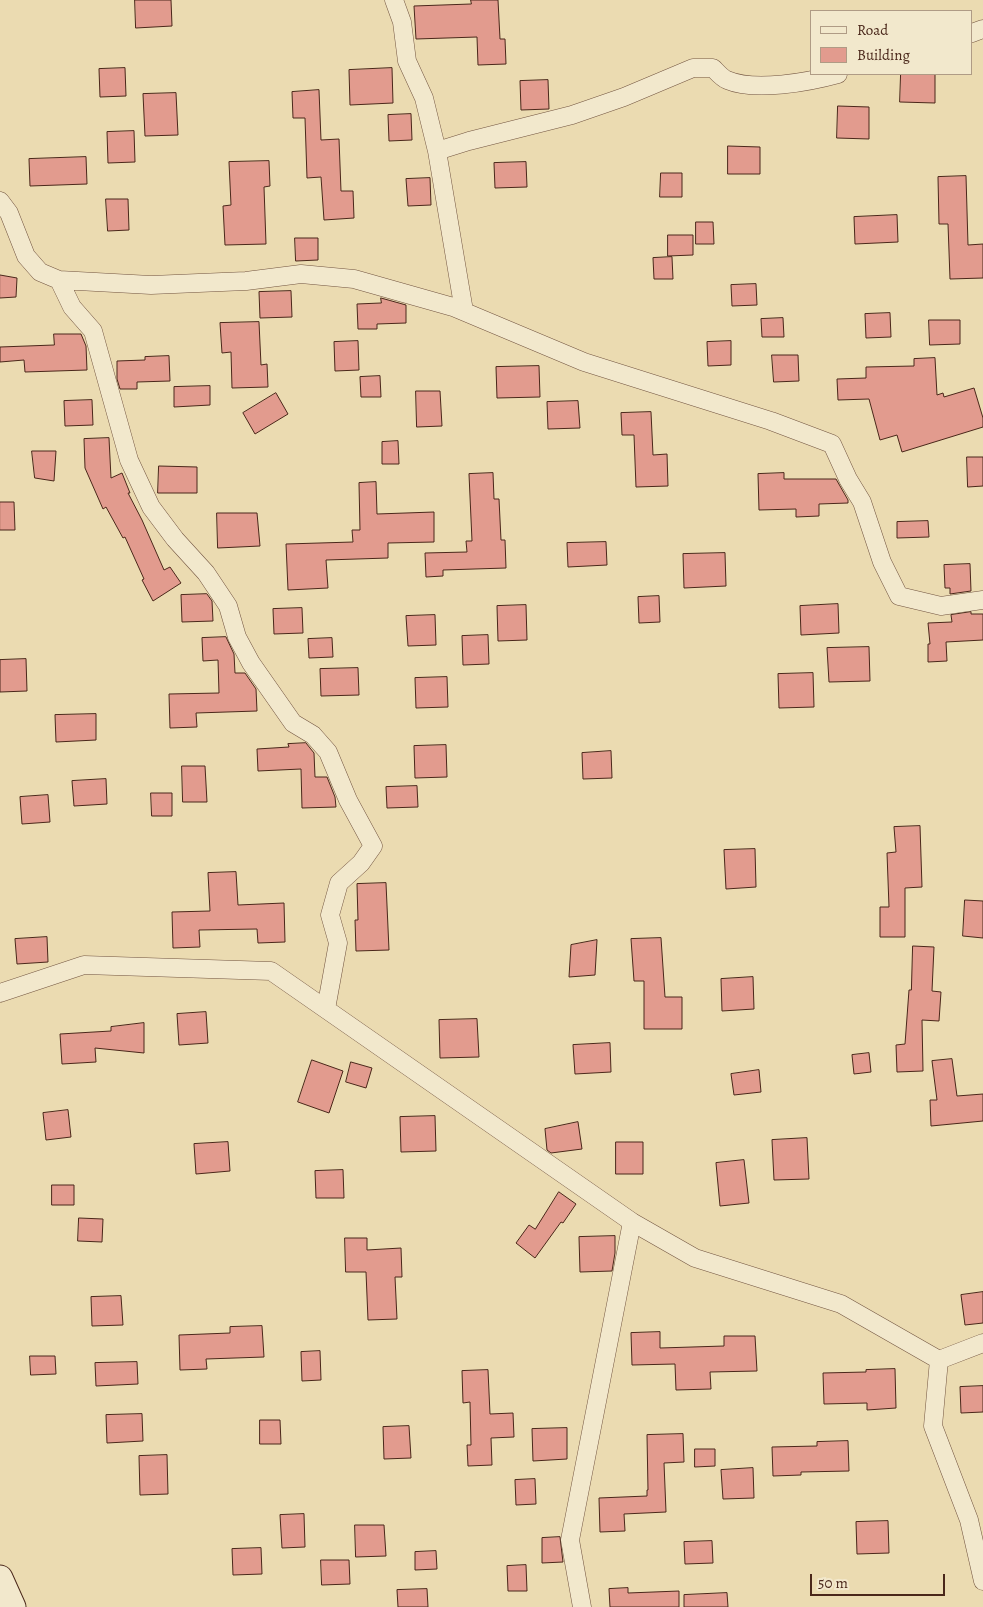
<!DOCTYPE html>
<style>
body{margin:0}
#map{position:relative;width:983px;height:1607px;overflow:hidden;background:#ebdbb1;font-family:Alegreya,serif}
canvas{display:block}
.legend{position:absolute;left:810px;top:10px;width:162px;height:65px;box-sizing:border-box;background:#f2e8cc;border:1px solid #af9b85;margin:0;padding:6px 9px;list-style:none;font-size:15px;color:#4a271a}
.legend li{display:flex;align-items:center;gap:10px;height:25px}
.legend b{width:25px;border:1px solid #af9b85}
.scale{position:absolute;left:810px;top:1574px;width:135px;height:22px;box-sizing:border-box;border:2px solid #4a271a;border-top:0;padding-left:6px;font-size:15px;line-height:18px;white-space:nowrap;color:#4a271a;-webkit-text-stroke:4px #f2e8cc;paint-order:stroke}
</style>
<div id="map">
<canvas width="983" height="1607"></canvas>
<ul class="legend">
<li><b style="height:6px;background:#f2e8cc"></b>Road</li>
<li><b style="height:14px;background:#e29b8e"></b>Building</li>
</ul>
<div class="scale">50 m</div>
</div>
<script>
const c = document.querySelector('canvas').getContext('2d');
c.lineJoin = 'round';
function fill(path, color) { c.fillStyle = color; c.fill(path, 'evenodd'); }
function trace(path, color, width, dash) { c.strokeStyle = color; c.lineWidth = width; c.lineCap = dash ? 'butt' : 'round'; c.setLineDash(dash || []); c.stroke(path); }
const building = new Path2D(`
 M135,0h36l1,26 -36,2z
 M471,0h27l2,39h5l1,25 -28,1 -1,-28 -61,2 -2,-33 57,-2z
 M125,68l1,28 -26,1 -1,-28z
 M392,68l1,35 -43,2 -1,-35z
 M901,74h34v29l-35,-1z
 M548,80l1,29 -28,1 -1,-29z
 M319,90l2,50 18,-1 2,52h12l1,27 -30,2 -3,-43 -14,1 -2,-60h-12l-1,-26z
 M176,93l2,42 -33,1 -2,-42z
 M838,106l31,1v32l-32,-1z
 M411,114l1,26 -23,1 -1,-26z
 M134,131l1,31 -27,1 -1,-31z
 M728,146l32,1v27h-32z
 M86,157l1,27 -57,2 -1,-27z
 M269,161l1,25 -6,1 2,57 -41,1 -2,-39 8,-1 -2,-43z
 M526,162l1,25 -32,1 -1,-25z
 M661,173h21v24h-22z
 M966,176l2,69 15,-1v34l-33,1 -2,-55h-9l-1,-47z
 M430,178l1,27 -23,1 -2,-27z
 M106,199h22l1,31 -21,1z
 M897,215l1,27 -43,2 -1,-27z
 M696,222h17l1,22h-18z
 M668,235h25v20l-25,1z
 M295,238h23v22l-22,1z
 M672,257l1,22h-19l-1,-21z
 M0,275l17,3 -1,19 -16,1z
 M756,284l1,21 -25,1 -1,-21z
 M291,291l1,26 -32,1 -1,-26z
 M381,298l25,7v18l-29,1v5h-19l-1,-25 24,-1z
 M890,313l1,24 -25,1 -1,-24z
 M783,318l1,19h-22l-1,-18z
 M929,320h31v24l-30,1z
 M259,322l2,43 6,-1 1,23 -36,1 -1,-36 -9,1 -2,-30z
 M54,334h27l5,12 1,24 -62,2 -1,-12 -24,2v-15l54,-2z
 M358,341l1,29 -24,1 -1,-29z
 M731,341v24l-23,1 -1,-24z
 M772,355h26l1,26 -25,1z
 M169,356l1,25 -33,1v7h-17l-3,-10v-18l28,-1v-3z
 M935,358l2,37 6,-2 1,4 30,-9 9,30v9l-81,25 -5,-17 -17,5 -11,-41 -31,1 -1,-21 29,-1v-11l48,-1v-7z
 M539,366l1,31 -43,1 -1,-31z
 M380,376l1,21h-20l-1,-20z
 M210,386v19l-36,2v-20z
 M416,391h24l2,35 -25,1z
 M276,393l12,21 -33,20 -12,-21z
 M92,400l1,25 -28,1 -1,-25z
 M578,401l2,27 -32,1 -1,-27z
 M651,412l2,43 14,-1 1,32 -32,1 -2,-52h-12l-1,-22z
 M109,438l2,40 11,-5 8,20h-2l14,27 22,50 6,-3 11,16 -28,18 -11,-21 2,-1 -19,-42 -2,1 -17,-31 -3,2 -18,-41 -1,-29z
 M398,441l1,23h-17v-22z
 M32,451h24l-2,30 -19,-3z
 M967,457h16v29l-15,1z
 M159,466l38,1v26h-39z
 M493,473l1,26h5l2,41h4l1,28 -63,2v6l-17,1 -1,-24 42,-1 -1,-11h6l-3,-67z
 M784,473v6h52l12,21v3l-29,1v12l-23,1v-8l-37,1 -1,-36z
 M376,482l1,32 57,-2v30l-46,1v15l-62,2 2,28 -40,2 -2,-46 67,-2 -1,-12h8l-1,-47z
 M0,502h14l1,28h-15z
 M217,513h40l3,33 -42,2z
 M928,521l1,16 -32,1v-16z
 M606,542l1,23 -39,2 -1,-24z
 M725,553l1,33 -42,2 -1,-34z
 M970,564l1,27 -21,3v-6h-5l-1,-23z
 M207,594l5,7 1,20 -31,1 -1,-27z
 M659,596l1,26 -21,1 -1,-26z
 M838,604l1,29 -38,2 -1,-29z
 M526,605l1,35 -29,1 -1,-35z
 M302,608l1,25 -29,1 -1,-25z
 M971,612v2h12v26l-37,2 1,19 -19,1v-18h2l-2,-21 24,-1 -1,-7z
 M435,615l1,30 -28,1 -2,-30z
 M488,635l1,29 -26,1 -1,-29z
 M226,637l8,17 1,19h10l11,16 1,22 -61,2 1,14 -27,1 -1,-34 50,-1 -1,-33 -15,1 -1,-23z
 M332,638l1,19 -24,1 -1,-19z
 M869,647l1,34 -41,1 -2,-34z
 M26,659l1,32 -27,1v-32z
 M358,668l1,27 -38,1 -1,-27z
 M813,673l1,34 -35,1 -1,-34z
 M447,677l1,30 -32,1 -1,-30z
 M96,714v26l-40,2 -1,-27z
 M306,743l8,10 1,24h12l8,20 1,10 -34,1 -1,-39 -43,2 -1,-22 32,-2 -1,-3z
 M446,745l1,32 -32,1 -1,-32z
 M611,751l1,27 -29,1 -1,-26z
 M182,766h23l2,36h-24z
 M106,779l1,25 -33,2 -2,-25z
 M417,786l1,21 -31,1 -1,-21z
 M151,793h21v23h-20z
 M48,795l2,27 -28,2 -2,-27z
 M920,826l2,61 -17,1v49h-25v-30h9l-2,-54 9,-1 -2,-25z
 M755,849l1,38 -30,2 -2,-39z
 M236,872l2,33 46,-2 1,39 -27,1 -1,-14 -58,1 1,17 -27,1 -1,-36 38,-1 -2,-38z
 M386,883l3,67 -33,1 -1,-31h3l-1,-36z
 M965,900l18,1v37l-20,-2z
 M47,937l1,25 -31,2 -2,-25z
 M661,938l4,59h17v32h-38v-48h-10l-3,-42z
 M597,940l-2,35 -26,2 2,-32z
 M913,946l21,1 -2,44 9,1 -2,29 -17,-1 1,51 -26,1 -1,-27 9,-1 4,-54h2z
 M753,977l1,32 -32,2 -1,-32z
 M206,1012l2,31 -29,2 -2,-31z
 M477,1019l2,38 -39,1 -1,-38z
 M144,1023v30l-49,-5 1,14 -34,2 -2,-30 51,-3v-4z
 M610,1043l1,29 -36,2 -2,-29z
 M869,1053l2,19 -17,2 -2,-19z
 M952,1059l5,37 26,-2v27l-52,5 -1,-26h7l-5,-39z
 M312,1060l31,11 -14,42 -31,-11z
 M351,1062l21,6 -6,20 -20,-6z
 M759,1070l2,22 -27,3 -3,-21z
 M68,1110l3,27 -25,3 -3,-27z
 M435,1116l1,35 -35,1 -1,-35z
 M578,1122l4,27 -31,4 -4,-3 -2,-21z
 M807,1138l2,41 -35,1 -2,-40z
 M228,1142l2,29 -34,3 -2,-30z
 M616,1142h27v32h-27z
 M744,1160l5,43 -29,3 -4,-43z
 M343,1170l1,28h-28l-1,-27z
 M52,1185h22v20h-22z
 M559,1192l17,12 -13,19 -2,-1 -26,36 -19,-15 13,-18 6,4z
 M79,1218l24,1 -1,23 -24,-1z
 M615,1236v17l-3,18 -32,1 -1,-35z
 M345,1238h22v12l34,-2 1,29h-7l2,42 -29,1 -2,-48h-20z
 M983,1292v31l-18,2 -4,-30z
 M121,1296l2,29 -31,1 -1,-29z
 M262,1326l2,31 -58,2 1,10 -27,1 -1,-35 51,-2v-6z
 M660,1332v16l64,-2v-10h31l2,35 -47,1 1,17 -35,1 -1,-26 -43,1 -1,-32z
 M320,1351l1,29 -19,1 -1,-29z
 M30,1356h25l1,18 -25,1z
 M137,1362l1,22 -42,2 -1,-23z
 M895,1369l1,39 -29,2v-7l-43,1 -1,-31 43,-1v-2z
 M488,1370l2,44 23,-1 1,24 -23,1 1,27 -24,1 -1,-21h4l-1,-43 -7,1 -1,-32z
 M983,1386v26l-22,1 -1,-26z
 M142,1414l1,27 -36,2 -1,-28z
 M260,1420h20l1,24h-21z
 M409,1426l2,32 -27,1 -1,-32z
 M567,1428v31l-34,2 -1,-32z
 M683,1434l1,28 -20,1 2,49 -42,2 1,17 -25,1 -1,-34 48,-2v-6h1l-1,-55z
 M848,1441l1,30 -48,1v3l-28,1 -1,-29 45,-1v-4z
 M695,1449h20v17l-20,1z
 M167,1455l1,39 -28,1 -1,-39z
 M753,1468l1,30 -31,1 -2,-29z
 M535,1479l1,25 -20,1 -1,-25z
 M304,1514l1,33 -23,1 -2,-33z
 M888,1521l1,32 -32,1 -1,-32z
 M355,1525h29l2,31 -30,1z
 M560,1537l3,25 -21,1v-25z
 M712,1541l1,22 -28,1 -1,-22z
 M261,1548l1,26 -29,1 -1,-26z
 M436,1551l1,18 -22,1v-18z
 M321,1560h28l1,24 -28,1z
 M526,1565l1,26h-19l-1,-25z
 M628,1588v5l51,-2v16h-69l-1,-18z
 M427,1589l1,18h-30l-1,-17z
 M727,1593l1,14h-44v-12z`);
fill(building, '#e29b8e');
trace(building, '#4a271a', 1);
const street = new Path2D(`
 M394,0l8,22 5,39 17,37 13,53 27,160
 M972,33l11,-4
 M437,151l32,-10 103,-26 52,-18 69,-29h20c4,4 9,10 14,12 28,12 82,2 111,-6
 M0,201l9,12 17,43 14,16 19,8 92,5 95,-4 55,-7 53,5 99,28 131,55 187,59 61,23 16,35 14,23 20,60 17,34 42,10 42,-6
 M59,280l13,27 21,24 36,129 22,47 24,32 31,34 22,33 9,31 14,26 42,60 20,12 15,17 20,48 25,46 -12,17 -22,20 -9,32 8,28 -12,66
 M0,993l84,-28 187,6 361,251 63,36 146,46 98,56 44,-17
 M939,1360l-6,66 36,94 14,61
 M582,1607l-12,-67 62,-318`);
const secondary = new Path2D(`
 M0,1578l13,29`);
trace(street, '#725440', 19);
trace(secondary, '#4a271a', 27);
trace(street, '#f2e8cc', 18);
trace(secondary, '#f2e8cc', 25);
</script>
